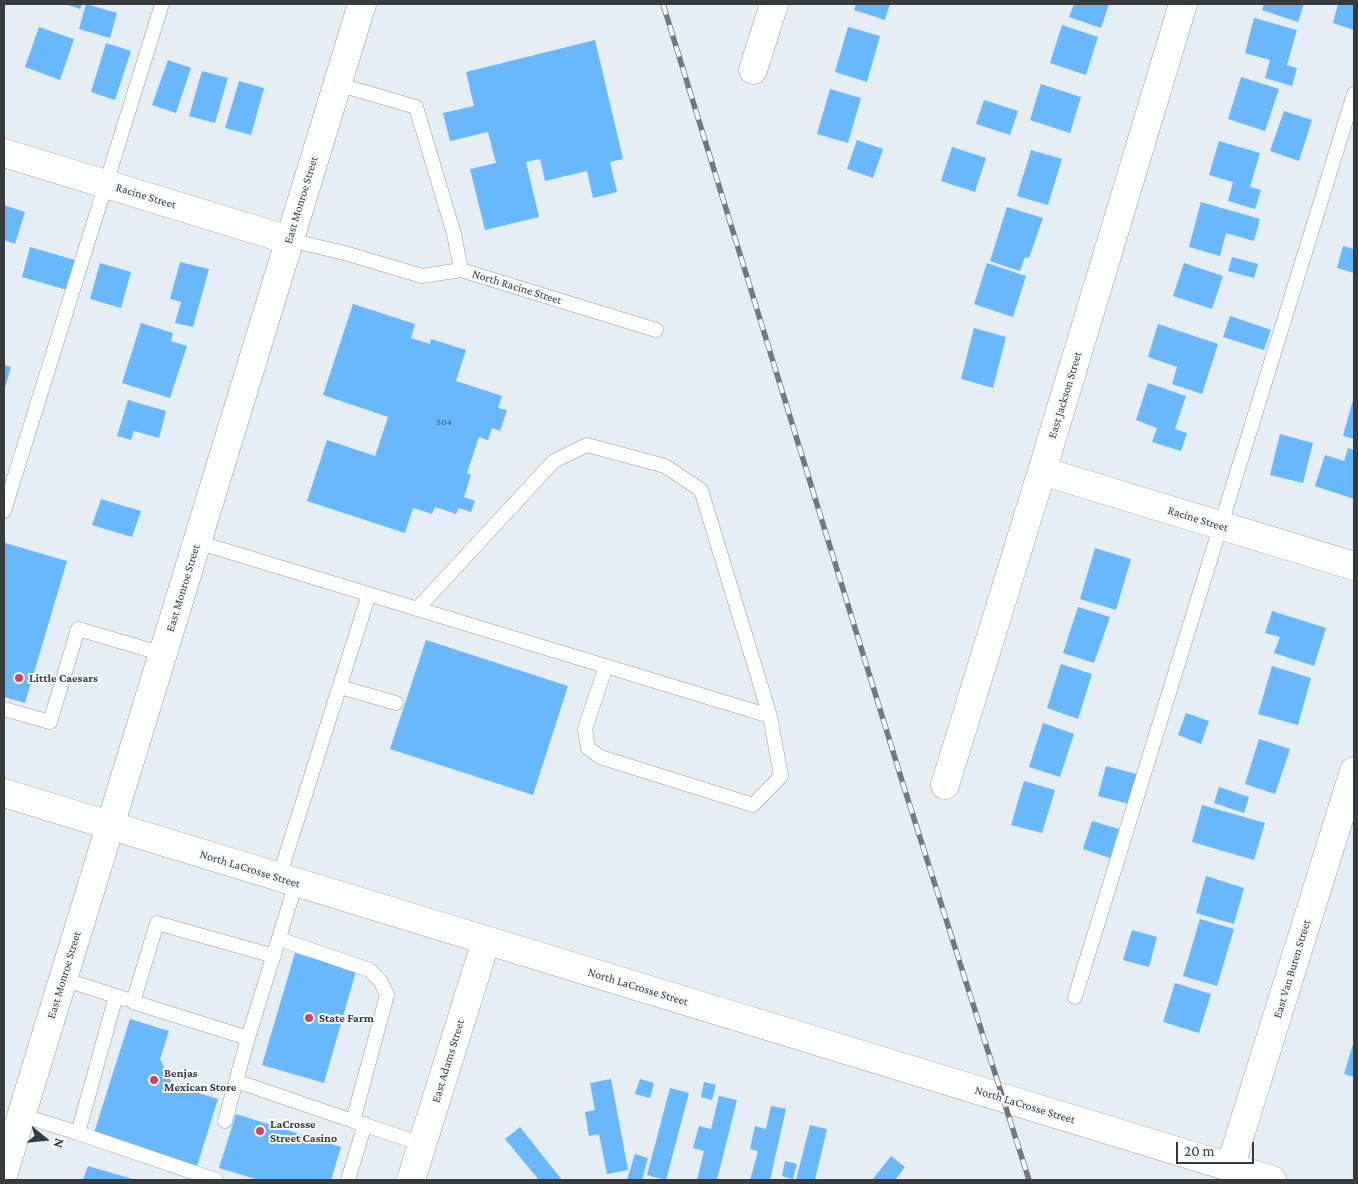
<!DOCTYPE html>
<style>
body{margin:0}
#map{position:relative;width:1358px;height:1184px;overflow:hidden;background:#e5edf5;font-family:"Crimson Pro",serif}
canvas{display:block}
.frame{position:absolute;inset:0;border:5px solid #383b3e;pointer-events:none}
.north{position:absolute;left:20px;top:1114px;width:50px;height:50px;-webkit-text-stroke:4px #f5faff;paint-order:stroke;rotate:107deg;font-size:14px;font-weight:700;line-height:20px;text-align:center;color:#383b3e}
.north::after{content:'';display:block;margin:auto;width:18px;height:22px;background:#383b3e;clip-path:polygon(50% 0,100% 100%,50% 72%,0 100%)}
.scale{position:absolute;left:1176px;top:1142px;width:78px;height:22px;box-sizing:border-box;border:2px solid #383b3e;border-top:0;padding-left:6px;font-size:15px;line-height:18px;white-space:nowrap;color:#383b3e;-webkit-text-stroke:4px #f5faff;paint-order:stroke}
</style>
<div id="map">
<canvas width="1358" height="1184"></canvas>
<div class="frame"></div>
<div class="north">N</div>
<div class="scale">20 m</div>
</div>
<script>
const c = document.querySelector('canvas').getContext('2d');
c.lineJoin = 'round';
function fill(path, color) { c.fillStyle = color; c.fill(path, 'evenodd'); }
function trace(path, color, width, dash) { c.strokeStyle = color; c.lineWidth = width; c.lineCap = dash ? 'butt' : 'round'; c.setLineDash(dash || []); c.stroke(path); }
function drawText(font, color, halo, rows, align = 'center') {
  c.font = font + ' "Crimson Pro",serif'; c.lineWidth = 4; c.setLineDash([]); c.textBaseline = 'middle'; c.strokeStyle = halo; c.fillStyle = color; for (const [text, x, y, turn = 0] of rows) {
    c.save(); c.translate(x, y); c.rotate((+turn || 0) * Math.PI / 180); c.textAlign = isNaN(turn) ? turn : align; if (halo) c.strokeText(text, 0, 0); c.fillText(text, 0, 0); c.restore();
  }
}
fill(new Path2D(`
 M65,4h17l-2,5z
 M86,4l31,9 -7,25 -31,-9z
 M856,4h34l-5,16 -31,-10z
 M1074,4h35l-8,24 -32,-11z
 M1264,4h40l-6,18 -36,-12z
 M1338,4h16v26l-21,-7z
 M1254,18l43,12 -10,35 10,3 -5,18 -27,-8 5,-18 -25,-7z
 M1062,25l36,12 -12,38 -36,-12z
 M39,27l35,12 -14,41 -35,-13z
 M848,27l32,9 -13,46 -32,-10z
 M595,40l28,119 -13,3 7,30 -24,6 -6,-27 -42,10 -5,-22 -14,3 13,55 -54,13 -15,-61 26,-6 -8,-31 -38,9 -7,-28 31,-7 -8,-34z
 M106,43l25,8 -16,49 -24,-8z
 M168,60l23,8 -15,45 -24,-8z
 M202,71l26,7 -13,45 -26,-7z
 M1241,77l38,12 -14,42 -37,-12z
 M239,81l25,7 -13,47 -26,-7z
 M1041,84l40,13 -11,36 -40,-13z
 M830,89l31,9 -13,45 -31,-9z
 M984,100l34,11 -8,24 -34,-11z
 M1284,111l28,9 -13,41 -29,-10z
 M857,140l26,9 -10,29 -26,-9z
 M1219,141l41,12 -10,34 11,3 -6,19 -27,-8 5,-19 -24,-7z
 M952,147l34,11 -11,34 -34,-11z
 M1031,150l31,9 -14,46 -31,-9z
 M1201,202l59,17 -6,22 -28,-8 -6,23 -31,-9z
 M4,205l21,7 -10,32 -11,-4z
 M1007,207l36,11 -14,40 -4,-1 -5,14 -30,-10z
 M1343,246l11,3v24l-17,-5z
 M30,247l45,13 -8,30 -45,-13z
 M1232,257l26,7 -4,14 -26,-7z
 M180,262l29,7 -16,58 -18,-4 6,-21 -11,-3z
 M100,263l31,9 -10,36 -31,-9z
 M987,263l39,13 -13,41 -39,-13z
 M1184,263l39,13 -11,33 -39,-13z
 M353,304l62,20 -4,14 19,6 1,-5 35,11 -10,31 46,15 -4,12 9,2 -7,21 -8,-3 -4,12 -9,-3 -12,36 4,2 -7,22 11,4 -4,11 -12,-4 -3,6 -21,-7 -3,7 -19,-6 -8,25 -98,-32 20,-61 48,16 13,-39 -65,-22z
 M1230,316l41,14 -7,20 -41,-13z
 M141,323l32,10 -2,8 16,5 -17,52 -48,-15z
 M1158,324l60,20 -16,50 -30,-10 5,-17 -29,-10z
 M974,328l32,9 -13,51 -32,-9z
 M4,365l7,2 -7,24z
 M1148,383l38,13 -11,33 12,4 -6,18 -29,-9 5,-14 -21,-8z
 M1354,396v43l-11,-3z
 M128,400l38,11 -7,27 -25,-7 -3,9 -14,-4z
 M1280,434l33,9 -10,40 -33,-8z
 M1348,448l6,2v49l-39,-13 10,-31 19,6z
 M101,499l40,12 -9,26 -40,-12z
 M5,543l62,18 -42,142 -21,-6v-150z
 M1095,548l36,11 -15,51 -36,-11z
 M1078,607l32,10 -16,46 -31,-10z
 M1272,611l54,17 -12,38 -40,-13 6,-16 -15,-4z
 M426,640l142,46 -35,109 -143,-46z
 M1061,664l31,10 -14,45 -31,-11z
 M1272,666l39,12 -13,47 -40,-11z
 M1186,713l23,8 -8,23 -23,-9z
 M1043,723l31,11 -14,43 -31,-10z
 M1259,739l31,10 -15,45 -30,-10z
 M1106,766l31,8 -8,30 -31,-8z
 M1024,781l31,9 -13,43 -31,-8z
 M1219,787l30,10 -5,16 -30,-10z
 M1202,805l63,18 -11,37 -62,-18z
 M1092,821l27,8 -9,29 -27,-9z
 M1206,876l38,12 -10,36 -38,-11z
 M1200,919l34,10 -17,57 -34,-10z
 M1132,930l25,7 -8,30 -26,-7z
 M295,953l61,18 -32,112 -62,-18z
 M1175,983l36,11 -12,39 -36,-11z
 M130,1019l39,12 -9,28 13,26 45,14 -21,67 -103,-33z
 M1354,1041v36l-10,-3z
 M611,1079l17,91 -21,4 -8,-40 -10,2 -4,-24 10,-2 -5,-27z
 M640,1079l14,4 -4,15 -15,-4z
 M704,1082l12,3 -4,15 -11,-3z
 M670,1088l19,5 -23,87 -19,-5z
 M719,1096l18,4 -20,80h-20l7,-29 -11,-3 6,-22 12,3z
 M771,1106l15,3 -16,71h-20l8,-29 -8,-2 5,-23 11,3z
 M236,1114l105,33 -10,33h-72l-40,-12z
 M810,1125l17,4 -12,51h-19z
 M520,1127l42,53h-23l-34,-41z
 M635,1154l13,4 -6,22h-15z
 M891,1156l14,11 -10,13h-23z
 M785,1161l12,3 -4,15 -11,-3z
 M88,1166l48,14h-53z`), '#69b7fd');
const service = new Path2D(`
 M337,84l79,23 38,127 7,36
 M289,240l56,13 77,23 39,-6 195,60
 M4,511l158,-507
 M197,542l573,174 11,60 -28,29 -153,-48 -12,-9 -3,-19 21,-63
 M417,609l137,-148 33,-16 78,21 36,24 69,226
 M340,687l56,16
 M4,709l46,13 28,-93 85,25
 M279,877l90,-283
 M279,939l91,31 11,12 6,13 -34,126 69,23
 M63,979l62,20
 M1075,997l279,-903
 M248,1038l-115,-36 24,-79 117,33
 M236,1081l117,40
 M21,1115l57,18 38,-137
 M225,1121l23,-83 48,-155
 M78,1133l138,47
 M348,1180l17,-56`);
const minor = new Path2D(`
 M753,70l21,-66
 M4,153l285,87
 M1042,471l312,95
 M945,785l97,-314 141,-467
 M1230,1167l124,-396
 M4,1172l358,-1168
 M411,1180l75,-239`);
const secondary = new Path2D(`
 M4,793l1268,387`);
trace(service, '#949ba3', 15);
trace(minor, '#949ba3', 29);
trace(secondary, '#949ba3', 29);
trace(service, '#fff', 14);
trace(minor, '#fff', 28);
trace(secondary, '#fff', 28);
const rail = new Path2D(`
 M663,4l240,780 126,396`);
trace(rail, '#73787d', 5.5);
trace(rail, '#f5faff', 4, [11]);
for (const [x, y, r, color] of [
 [19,678,5,"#d1415f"],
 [309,1018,5,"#d1415f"],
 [154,1080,5,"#d1415f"],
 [260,1131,5,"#d1415f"]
]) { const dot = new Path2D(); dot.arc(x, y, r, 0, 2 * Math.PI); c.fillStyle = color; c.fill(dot); trace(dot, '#f5faff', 2); }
drawText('10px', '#445a6e', null, [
 ["504",444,422]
]);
drawText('12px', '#383b3e', '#f5faff', [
 ["Racine Street",146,196,17],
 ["East Monroe Street",301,200,-73],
 ["North Racine Street",517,287,17],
 ["East Jackson Street",1065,395,-73],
 ["Racine Street",1198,519,17],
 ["East Monroe Street",183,588,-73],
 ["North LaCrosse Street",250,869,17],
 ["East Van Buren Street",1292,969,-73],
 ["East Monroe Street",64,975,-73],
 ["North LaCrosse Street",638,987,17],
 ["East Adams Street",448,1061,-73],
 ["North LaCrosse Street",1025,1105,17]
]);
drawText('bold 12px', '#383b3e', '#f5faff', [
 ["Little Caesars",29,678],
 ["State Farm",319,1018],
 ["Benjas",164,1073],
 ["Mexican Store",164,1087],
 ["LaCrosse",270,1124],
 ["Street Casino",270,1138]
], 'left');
</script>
